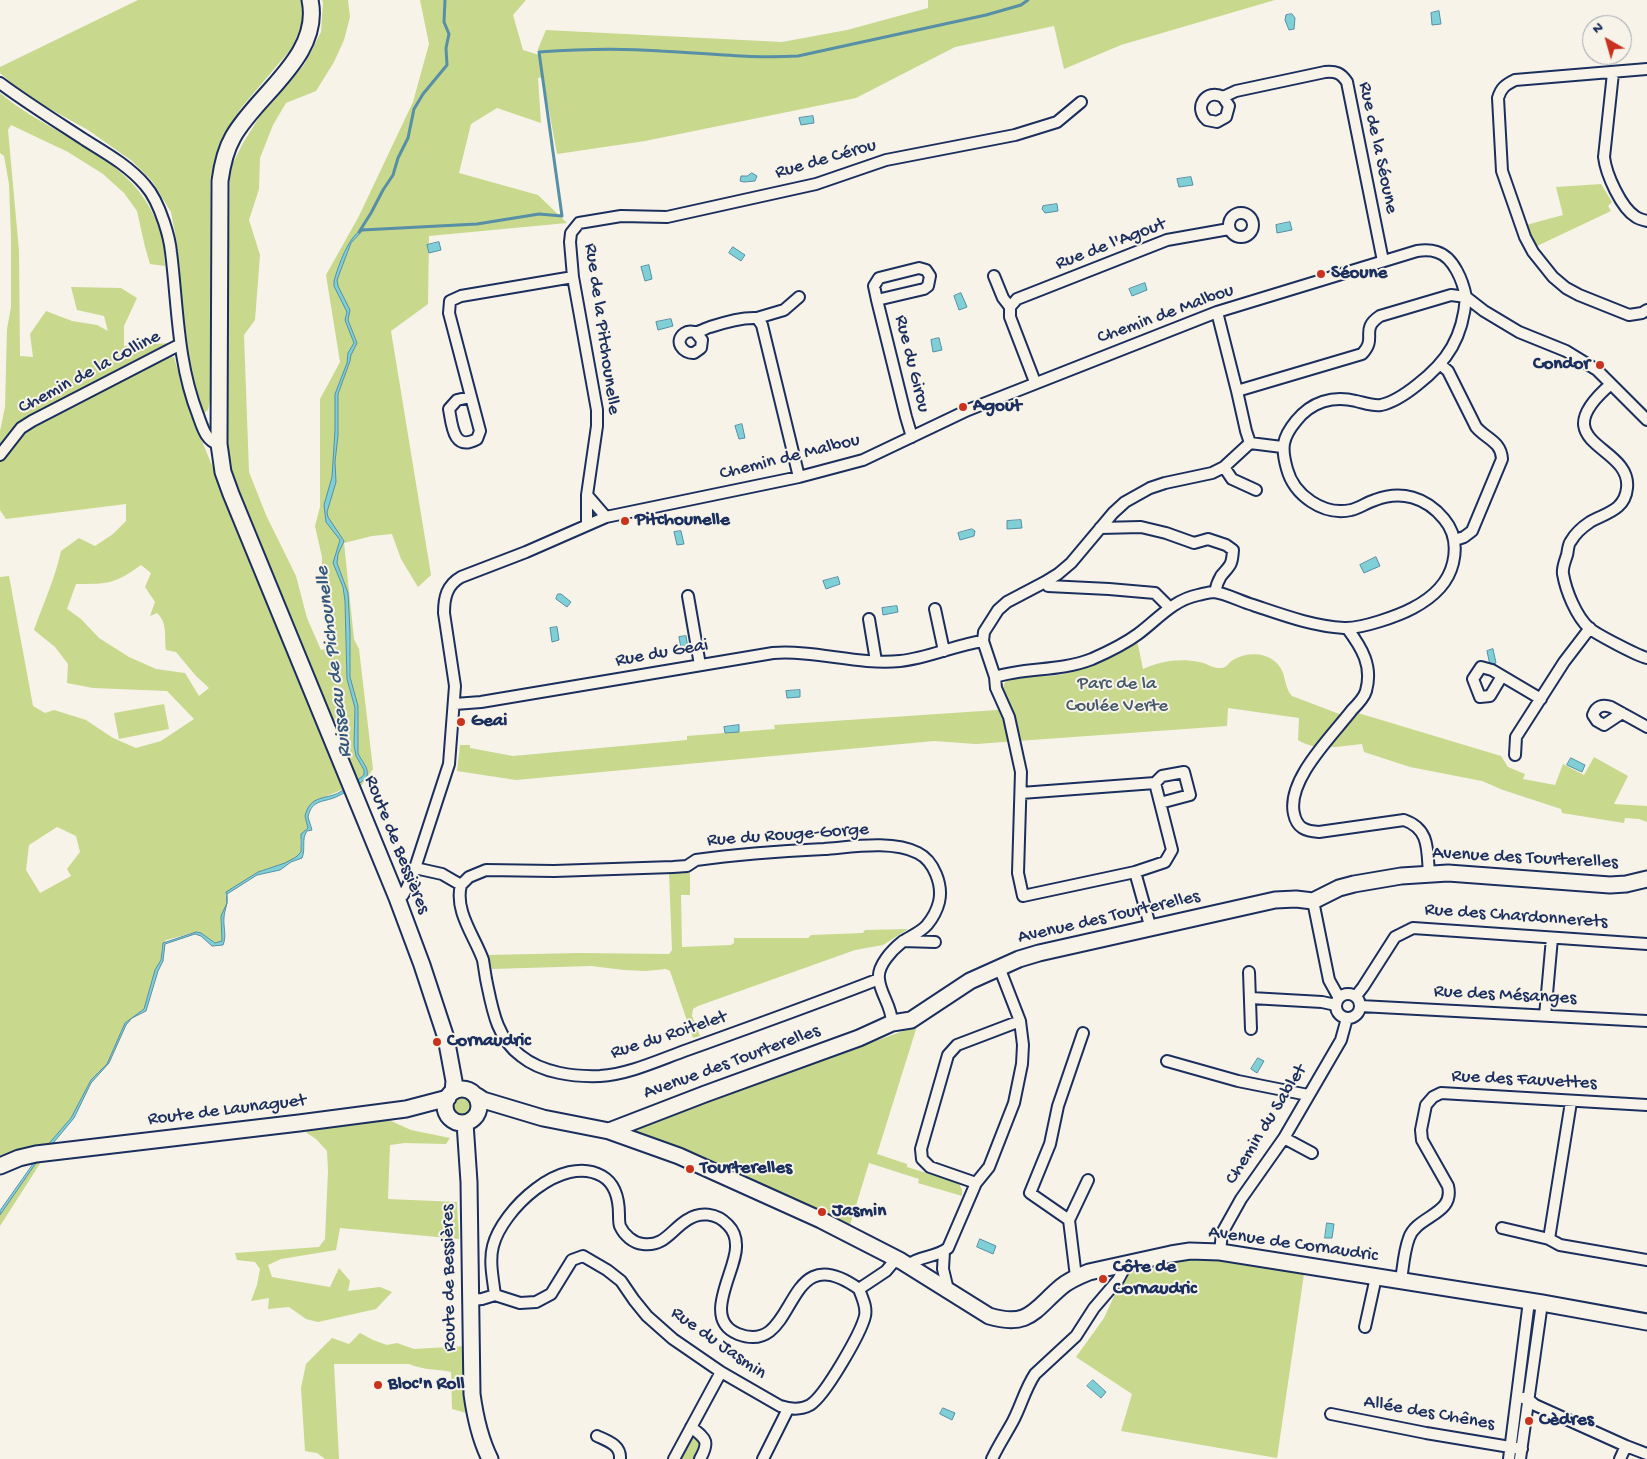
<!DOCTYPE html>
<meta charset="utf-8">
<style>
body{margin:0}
#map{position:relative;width:1647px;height:1459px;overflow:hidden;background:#f7f3e8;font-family:"Gochi Hand",sans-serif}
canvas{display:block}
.north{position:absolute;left:1582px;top:15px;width:50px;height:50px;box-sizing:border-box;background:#f7f3e8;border:1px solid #9fa5b1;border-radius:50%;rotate:322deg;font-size:14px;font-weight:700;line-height:20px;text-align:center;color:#1b2f5e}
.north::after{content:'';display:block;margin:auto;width:18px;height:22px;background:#c8321e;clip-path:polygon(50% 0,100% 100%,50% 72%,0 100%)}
</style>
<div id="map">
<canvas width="1647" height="1459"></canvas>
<div class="north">N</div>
</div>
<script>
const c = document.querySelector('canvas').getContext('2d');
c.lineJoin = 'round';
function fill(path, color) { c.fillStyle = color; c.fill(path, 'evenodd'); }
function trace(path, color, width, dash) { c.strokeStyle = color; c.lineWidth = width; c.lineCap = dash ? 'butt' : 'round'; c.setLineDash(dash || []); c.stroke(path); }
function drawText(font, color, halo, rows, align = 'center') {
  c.font = font + ' "Gochi Hand",sans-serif'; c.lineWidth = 4; c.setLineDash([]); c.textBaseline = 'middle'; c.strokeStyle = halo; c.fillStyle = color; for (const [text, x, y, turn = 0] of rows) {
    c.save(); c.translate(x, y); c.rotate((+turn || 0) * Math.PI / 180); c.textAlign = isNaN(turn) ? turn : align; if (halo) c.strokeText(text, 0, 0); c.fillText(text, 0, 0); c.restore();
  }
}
fill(new Path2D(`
 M138,0h164l3,19 -14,30 -50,59 -21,34 -10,38 1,215 -3,15 -5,4 -12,-28 -9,-43 -5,-99 -6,-32 -19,-31 -20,-20 -44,-31 -63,-35 -25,-22v-6z
 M322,0h26l2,17 -6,23 -10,22 -18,29 -30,12 -13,22 -13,33 -1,31 -10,31 11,35 -5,65 -11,15 5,137 17,43 30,61 11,42 14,32 13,-3 -11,-43 -1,-47 -7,-31 5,-19v-108l20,-37 -14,-87 33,-59 54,-114 16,-58 -9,-44h106l-13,15 10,35 16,5 -1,-6 8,-19 236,12 65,-12 81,-22v-8h347l-154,45 -57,24 -10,-43 -99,21 -99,51 -211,43 -88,13 -14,-77 -5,1 3,45 -44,-15 -26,16 -12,49 79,22 29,28 -138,13 -1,68 -37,27 40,244 -13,12 -17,-28 -9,-25 -20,2 -28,7 10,96 5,10 14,120 -14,20 -128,-309 -5,-23 4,-288 13,-26 19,-30 42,-48 17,-33 2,-29z
 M0,93c49,42 128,61 155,125 2,6 5,12 7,18 2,10 2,20 3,30l-15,-2 -5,-17 -8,-36 -13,-18 -21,-19 -35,-22 -57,-27 -3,5 11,121 1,105 13,1 -3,-23 16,-23 26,10 25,4 11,6 -4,-15 -27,-6 -6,-23 50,1 16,10 -13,28v20l47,-3 -151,81 -20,26v-19l5,-24 2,-78 4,-22v-70l-2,-53 -5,-28 -4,-3z
 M1601,184l11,18 -4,4 3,5 -74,35 -7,-10 -4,-11 37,-10 -7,-28z
 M174,357l17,58 155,372c-14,9 -28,9 -39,23v10l2,5 -9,15 1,12c-10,14 -29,13 -42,20 -12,6 -23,15 -34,22l2,9 -6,18 2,20 -8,2 -14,-10 -5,-1 -30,8 -4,6 -1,14 -6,10 -11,39 -19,14 -18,41 -16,16 -20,38 -23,27h-14l-34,14v-582l9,-1 24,130 12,7 9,-3 32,10 27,18 23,10 25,-7 33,-22 -27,-28 -74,-3 -26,-5 1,-19 -13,-17 -21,-17c9,-26 21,-51 27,-79l18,-13 16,8 18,-12 13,-13v-17l-120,15 -6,-9v-49l12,-17 23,-21 127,-65zM141,565l10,8 -6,14 10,15 -5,14 7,-3c11,10 7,23 9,37l10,2 20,24 13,12 -10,8 -14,-23 -29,-4 -27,-12 -30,-19 -18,-19 -14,-10 9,-25c32,0 39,0 65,-19zM57,827l19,9 4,16 -13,17 4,7 -31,17 -14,-23 3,-25z
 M1137,640l6,29c18,-8 37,-11 56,-7 7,1 15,7 22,6 6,0 7,-5 12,-8 12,-7 28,-8 40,0 15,11 9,24 19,36l50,19 6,-7 10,5 143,43 7,11 17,7 -2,5 32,6 8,-21 21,11 10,-18 34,19 -14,28 33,2v16l-8,-3 -14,-1 -1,5 -62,-10 -1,-4 -58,-19 -21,-9 -72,-14 -46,-15 -2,-8c-22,2 -45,8 -64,-4l1,-22 -71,-10 -1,18 -251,18 -42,-3 -418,39 -59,-9 3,-26h10v3l43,8 174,-16v-4l88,-7 -1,-4 238,-16c-3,-9 -14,-17 -6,-28 7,-9 33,-4 45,-5 25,-2 50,-15 73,-25l2,-4z
 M164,704l5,25 -50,10 -5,-26z
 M690,871v24h-9l1,52 49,-2 3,-2v-5h74l3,-3 52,-2 2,-3 43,-1 -25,16 -28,5 -157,56 -5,3 -1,7 8,20 -7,2 -23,-67 -4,-2 -20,2 -22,-1 -33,-4 -99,3 -4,-14 91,-2 90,1 3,-4 -3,-77z
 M917,1026l-40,128 30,10v3l52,16 3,7v6l-44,-13 1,-4 -50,-16 -19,62 -218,-96z
 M453 1106a10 10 0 1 1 20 0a10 10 0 1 1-20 0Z
 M376,1119l15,2 20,9 39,8 -4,6 -41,-1 -15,2 -2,54 69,3 2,37 -119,-11 -4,22 -55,9 -13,6 4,12 58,10 9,-19 11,13 -2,10 32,-4 12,5 -16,17 -58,13 -12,-3 -17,-12 -21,2 1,-11 -18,3 6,-16 3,-16 -5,-7 -18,-2 -2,-7 84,-6 6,-8 3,-68 -1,-20 -11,-12 -9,-6 -1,-6z
 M41,1162l-41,64v-11l36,-52z
 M1186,1258h36l82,16 -27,184 -156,-27 11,-37 -56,-37 28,-39 12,-26 16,-22z
 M360,1333l13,7 14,5 10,-2 17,6 52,-3 1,67 -15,-4 -1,-37c-14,-3 -28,-2 -42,-8h-75l5,95h-14l-8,-6 -12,-2 -4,-63 5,-24 26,-26 17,6z
 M693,1435l8,5 1,5 -8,14h-18l11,-20z`), '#c8d88d');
const water = new Path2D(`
 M1439,11l2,13 -9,1 -1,-12z
 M1292,14l3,4 -1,11 -5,1 -4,-10 1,-5z
 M813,116l1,7 -13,2 -2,-7z
 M752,173l5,3 -2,5 -11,1 -4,-1 1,-5h6z
 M1191,177l2,8 -14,2 -2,-8z
 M1057,204l1,7 -13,2 -3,-4 1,-3z
 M1290,222l2,8 -15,3 -1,-8z
 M364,229l-13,14 -14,37 1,6 12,24 -2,10 9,23 -6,12 -1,6 -12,33v41l-3,27 1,20 -9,30 1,5 16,24 -6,13 -1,9 11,30 2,39v45l8,29v47c3,8 11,14 9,23 -6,8 -20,16 -29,20 -13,7 -26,2 -30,21l4,13 -5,1c-6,8 -1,18 -5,27l-11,4 -11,8 -23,5 -30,19c1,11 -2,14 -3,23 -1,10 3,19 -1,28l-11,1 -11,-10 -6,-2 -30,10 -2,17 -5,10 -12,40 -14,7 -6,7 -17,38 -18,20 -17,35 -20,24 -5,5h-3l25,-29 20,-38 16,-16 18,-41 19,-14 11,-39 6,-10 2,-17 33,-11 5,1 14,10 7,-2 -1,-25 6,-13 -1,-11 32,-20 27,-9 11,-6 5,-5v-18l7,-6 -3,-12c5,-22 22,-16 35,-24 8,-5 17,-11 24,-17v-5l-8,-14 -2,-11 1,-37 -8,-29 -2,-78 -2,-14 -10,-24 7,-23 -14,-18 -2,-17 8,-28 3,-47v-36l12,-31 1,-10 6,-10 -9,-23 2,-8 -13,-26v-5c4,-14 15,-48 30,-52z
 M439,242l2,8 -12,3 -2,-8z
 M733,247l12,8 -4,6 -12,-8z
 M649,265l3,14 -7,2 -4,-14z
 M1145,283l2,7 -15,6 -3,-7z
 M961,293l6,14 -8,3 -5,-14z
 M671,319l2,7 -15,4 -2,-8z
 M939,338l3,12 -9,2 -2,-12z
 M742,424l3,14 -6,1 -4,-13z
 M1021,520l1,8 -15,1v-8z
 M972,529l3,2 -1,5 -14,4 -2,-7z
 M681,531l3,13 -7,1 -3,-13z
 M1376,557l4,9 -16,7 -4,-8z
 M838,577l2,7 -14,5 -3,-8z
 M558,594h3l10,8 -4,5 -11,-8z
 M897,606l1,6 -15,3 -1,-7z
 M557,627l2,13 -7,2 -2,-14z
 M686,636l2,12 -7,1 -2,-12z
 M1493,649l3,14 -6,2 -3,-14z
 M800,690v7l-13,1 -1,-7z
 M739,725v7l-14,1 -1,-6z
 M1571,758l14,7 -3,7 -15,-7z
 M1258,1058l6,3 -7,12 -6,-4z
 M34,1163h2l-36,52v-4z
 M1327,1223l7,1 -2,14h-7z
 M980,1239l16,7 -3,8 -16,-7z
 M1093,1380l13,12 -5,6 -14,-12z
 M943,1408l12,5 -3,7 -12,-6z`);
fill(water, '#7ecfd6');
trace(water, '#568fa6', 1);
trace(new Path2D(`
 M362,230l115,-6 62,-10 23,2 -23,-164c41,-3 81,-4 122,-1 45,2 91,8 137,5l188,-41 35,-10 7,-5
 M359,232l12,-19 12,-23 10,-15 5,-17 10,-20 6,-29 9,-15 24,-29 -1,-17 3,-14 -5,-12 1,-22`), '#568fa6', 3);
const street = new Path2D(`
 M1647,69l-132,11c-10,5 -14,8 -17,18l4,73 23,66 8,15 20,25 13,11 13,7 50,20 13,-2 5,-3
 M1613,73l-9,84c2,17 17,51 32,60 3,2 7,3 11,4
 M0,83c27,20 56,38 85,57 21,13 44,26 60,45 9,10 15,25 19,37 3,9 6,20 7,30 7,56 6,109 27,163 4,11 8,27 21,29
 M1223,97l6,9 -3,11 -9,5 -10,-2c-14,-12 -1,-32 16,-23l13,-6 89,-19c11,-1 16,1 22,10l36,179
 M1229 225a12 12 0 1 1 24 0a12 12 0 1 1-24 0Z
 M994,276l9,22 7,9
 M799,297l-15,13 -27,8 5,7 37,152
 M877,300l47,-11 4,-3 2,-10 -4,-6 -7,-2 -40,10 -5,8 3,14 29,117 6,20
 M1217,312l20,79 9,40 4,12 32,4
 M696,333l6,7 -1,8 -7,5c-11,1 -21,-12 -9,-20 4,-3 6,-1 11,-1 4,0 10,-4 14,-5 15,-5 32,-10 47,-9
 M1441,365l7,6 28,56c10,12 25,14 26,32l-30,72 -8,6 -9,3
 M1035,382l-25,-65v-10l7,-8 150,-59 62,-11
 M1611,384c-71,61 21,60 16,104 -2,22 -21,25 -37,34 -6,4 -15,12 -19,19 -3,3 -3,10 -4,14 -2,6 -5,13 -4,19 3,17 13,42 26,54 7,6 49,28 58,30
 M470,397l-13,3 -8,9c3,16 4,43 28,30l3,-8 -31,-118 1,-12 11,-5 112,-19
 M0,455l21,-27 11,-7 147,-76
 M1224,467l8,12 24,11
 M587,495l19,22
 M587,524v-29l10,-69v-16l-24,-133 -3,-35 1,-9 8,-10 42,-7 46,1 149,-33 70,-24 129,-25 42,-13 24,-20
 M1100,528l41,-1 25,6 28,10 14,-4 18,6 7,5c-1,16 -3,15 -12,26 -3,5 -5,11 -6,16
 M1045,582l3,4 61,3 46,4 15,15
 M688,596l12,69
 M935,609l9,42
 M869,619l7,42
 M1347,628c15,20 26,38 19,63 -2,7 -9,14 -14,19 -19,25 -66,70 -58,104 3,14 11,17 25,18l85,-12c26,9 23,30 25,54
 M1502,676l-12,20 -10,1 -7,-18 8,-12 11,3 49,29
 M995,677c31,-10 64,-5 97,-18 16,-7 31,-14 46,-25 19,-14 35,-34 60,-39 5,-1 11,-3 16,-3 11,1 28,10 39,13 30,10 59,21 91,23 17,1 54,-12 69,-20 19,-10 35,-24 40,-45 4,-17 2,-31 -9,-44 -18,-22 -43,-29 -69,-19 -9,3 -16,8 -24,10 -28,6 -57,-15 -64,-41 -6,-21 -5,-31 9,-48 15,-19 37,-26 60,-20 9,2 16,5 25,4 14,-3 26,-12 36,-20 31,-24 46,-48 49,-88l-15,-2 -71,21c-21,14 -2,22 -18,38l-125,37
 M455,704l26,-2 292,-49c43,-3 84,12 127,8 29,-3 55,-16 83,-20
 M1622,713l-18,12 -7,-4 -4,-6c3,-9 10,-11 18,-8l36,20
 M1515,755l1,-18 48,-75 26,-34
 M1155,783l7,-7 22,-4 6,23 -30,8
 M1021,793l134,-10 17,67 -7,12 -30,10 -112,24 -5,-23 3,-101 -12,-55 -13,-29 -1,-11 -12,-36 1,-9 14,-22 9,-8 38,-20 13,-8 13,-11 42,-50 12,-11 25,-14 15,-5 47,-10 12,-6 26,-24
 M415,868l27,6 19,11c-7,26 14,52 22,75 1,6 2,13 3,19 6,28 10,59 35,77 21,17 53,21 79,20 30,-2 59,-16 87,-26 64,-23 128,-46 192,-71
 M1135,872l16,57
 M461,885l8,-8 17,-7 68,1 119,-4 14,-1 9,-6c43,-6 86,-9 128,-11 28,-2 68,-9 94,4 16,8 25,32 21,49 -2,8 -7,17 -12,23 -7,8 -17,11 -25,17 -10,8 -25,24 -23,37 1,15 13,27 13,44
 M397,898l6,-3 4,-7 8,-20 34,-104 6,-78 -11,-73c0,-16 3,-28 17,-36l65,-25 80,-35 193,-40 64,-17 105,-50 249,-98 200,-61c7,-1 14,-1 20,1 17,5 26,30 29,45l18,14 35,21 47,19 31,19 50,50
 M1313,901l16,79 10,18
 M903,941l32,1
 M1249,972l2,57
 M1336 1006a12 12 0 1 1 24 0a12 12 0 1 1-24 0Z
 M1356,996l7,-9 32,-50 18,-9 234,16
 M1251,998l71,4 14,3
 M1360,1006l287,15
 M1545,1016l7,-78
 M1167,1061l71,20 70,14
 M1284,1138l28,15
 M976,1183l-46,-16 -8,-8 -1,-10 27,-94 9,-10 63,-24
 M1069,1220l19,-40
 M1502,1228l47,11 11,6 87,15
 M1549,1239l22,-137
 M944,1251l-1,18 5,21
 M1220,1252l2,-19 19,-34 43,-61 57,-98 6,-22
 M908,1265c13,-10 28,-7 40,-17l28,-65 13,-16 25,-64 8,-39 1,-19 -3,-24 -21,-54
 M1076,1277l-7,-57 -39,-27 20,-49 8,-38 25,-73
 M1401,1281c2,-14 3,-30 8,-43 8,-23 46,-23 39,-52l-26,-46 -1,-10 5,-25 7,-8 8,-4 206,12
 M495,1295c-2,-16 -6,-34 -2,-49 9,-36 69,-93 109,-70 14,8 17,24 17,39 0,3 0,8 1,11 4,9 13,17 23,18 21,3 28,-14 44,-24 13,-9 30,-7 41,5 5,5 8,13 8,20 2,24 -36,74 2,89 62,24 43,-101 121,-45
 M471,1300l11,-1 13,-4 25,8 16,-1 15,-8 21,-34 11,-4 24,14 14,11 13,19 13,16 26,23 48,33 59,34c9,3 21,4 30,-1 15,-9 51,-72 55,-89 2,-10 -3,-18 -6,-27l27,-18 10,-12
 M1365,1327l11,-50
 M1523,1398l5,1 7,6 91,41 21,8
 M1331,1414l95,19 96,16
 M691,1427c15,12 19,14 9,32
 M597,1436c11,5 24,9 23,23
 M674,1459l47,-87
 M763,1459l25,-50
 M992,1459c6,-13 14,-25 21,-38 8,-15 12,-32 22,-47l41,-38 18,-28 24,-28 6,-11v-5
 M1509,1459l20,-158
 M1520,1459l22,-156
 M1620,1459l6,-13`);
const secondary = new Path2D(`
 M310,0c12,56 -53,94 -77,137 -8,14 -11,29 -13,44l-1,263 4,28 8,22 166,404 25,67 24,73 8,43 -1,11
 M445 1106a17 17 0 1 1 34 0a17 17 0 1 1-34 0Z
 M477,1096l6,4 60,18 66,13 70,25 142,64 80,41 88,55c40,12 45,-6 72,-29 8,-7 18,-11 28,-15l82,-18 19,-3 30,1 322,51 105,19
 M465,1123l4,59 3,212c3,22 8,45 18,65
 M609,1131l96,-37 154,-56 33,-15 19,-3 59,-39 49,-22 20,-6 236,-53 21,-1 17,2 26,-13 15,-4 47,-8 47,-3 162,12 16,-1 21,-5
 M0,1166l19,-8 17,-4 263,-31 107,-14 42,-11`);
trace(street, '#1b2f5e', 14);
trace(secondary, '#1b2f5e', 19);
trace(street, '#f7f3e8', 10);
trace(secondary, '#f7f3e8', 15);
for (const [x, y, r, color] of [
 [1321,274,5,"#c8321e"],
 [1600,365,5,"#c8321e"],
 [963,407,5,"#c8321e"],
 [625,521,5,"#c8321e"],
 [461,722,5,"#c8321e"],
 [437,1042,5,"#c8321e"],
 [690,1169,5,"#c8321e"],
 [822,1212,5,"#c8321e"],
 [1103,1279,5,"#c8321e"],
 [378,1385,5,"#c8321e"],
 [1529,1421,5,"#c8321e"]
]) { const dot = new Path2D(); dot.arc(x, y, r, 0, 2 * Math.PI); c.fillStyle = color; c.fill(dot); trace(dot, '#f7f3e8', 2); }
drawText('19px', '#1b2f5e', '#f7f3e8', [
 ["Rue de la Séoune",1377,148,78],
 ["Rue de Cérou",826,160,-16],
 ["Rue de l'Agout",1111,245,-21],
 ["Chemin de Malbou",1166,315,-20],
 ["Rue de la Pitchounelle",601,329,82],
 ["Rue du Girou",911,364,76],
 ["Chemin de la Colline",90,373,-28],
 ["Chemin de Malbou",790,458,-14],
 ["Rue du Geai",662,654,-10],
 ["Rue du Rouge-Gorge",788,836,-4],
 ["Route de Bessières",396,845,68],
 ["Avenue des Tourterelles",1525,859,3],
 ["Rue des Chardonnerets",1516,917,4],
 ["Avenue des Tourterelles",1109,918,-13],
 ["Rue des Mésanges",1505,996,3],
 ["Rue du Roitelet",669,1036,-18],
 ["Avenue des Tourterelles",732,1063,-20],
 ["Rue des Fauvettes",1524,1081,3],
 ["Route de Launaguet",227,1111,-7],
 ["Chemin du Sablet",1267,1125,-58],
 ["Avenue de Cornaudric",1293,1245,8],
 ["Route de Bessières",450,1278,-91],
 ["Rue du Jasmin",718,1344,35],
 ["Allée des Chênes",1429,1414,10]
]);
drawText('bold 19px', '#1b2f5e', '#f7f3e8', [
 ["Séoune",1331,274],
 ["Condor",1590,365,"right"],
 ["Agout",973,407],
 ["Pitchounelle",635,521],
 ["Geai",471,722],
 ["Cornaudric",447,1042],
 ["Tourterelles",700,1169],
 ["Jasmin",832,1212],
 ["Côte de",1113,1268],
 ["Cornaudric",1113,1290],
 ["Bloc'n Roll",388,1385],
 ["Cèdres",1539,1421]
], 'left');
drawText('19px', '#46596a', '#f7f3e8', [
 ["Parc de la",1117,685],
 ["Coulée Verte",1117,707]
]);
drawText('italic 20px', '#34577c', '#f7f3e8', [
 ["Ruisseau de Pichounelle",335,662,-97]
]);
</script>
